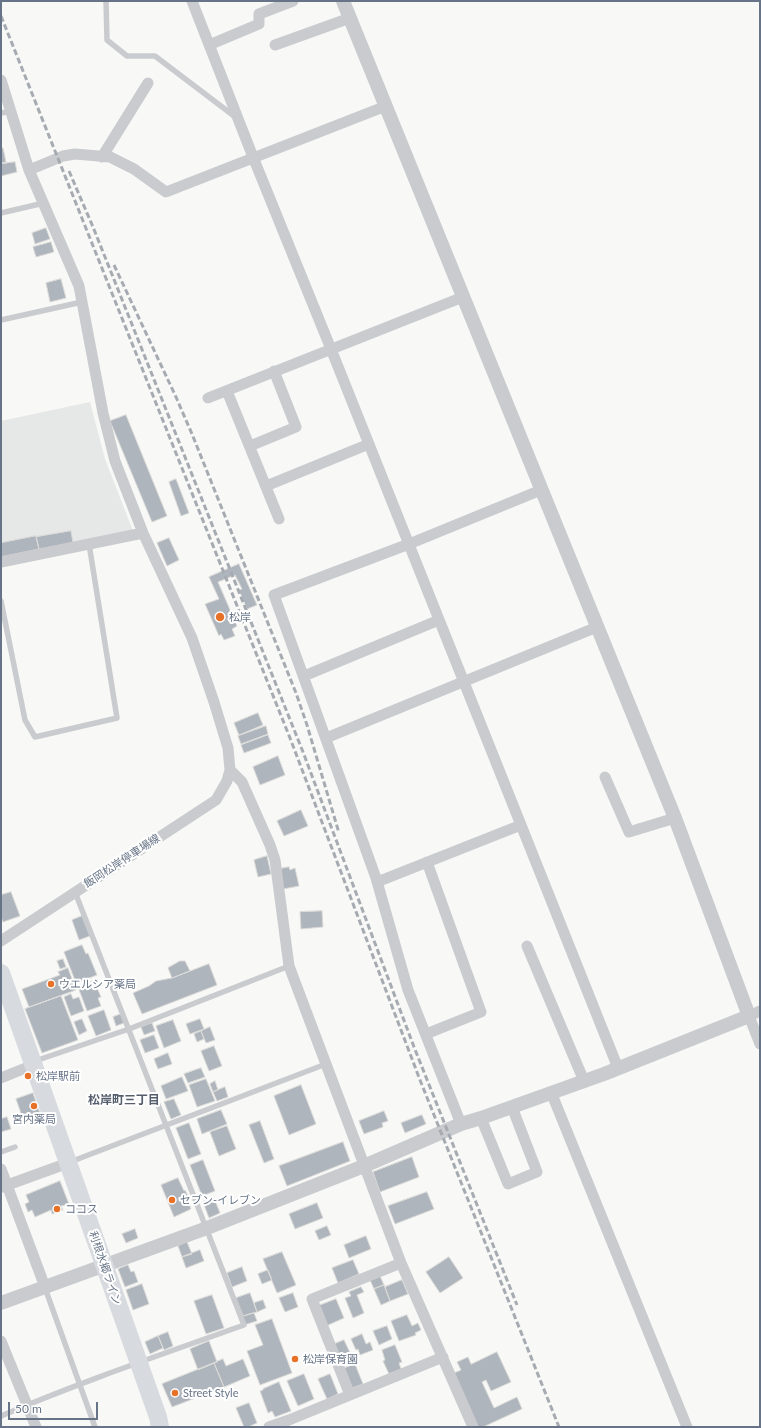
<!DOCTYPE html>
<meta charset="utf-8">
<style>
body{margin:0}
#map{position:relative;width:761px;height:1428px;overflow:hidden;background:#f8f8f6;font-family:Lato,sans-serif}
canvas{display:block}
.frame{position:absolute;inset:0;border:2px solid #677487;pointer-events:none}
.scale{position:absolute;left:8px;top:1402px;width:90px;height:18px;box-sizing:border-box;border:2px solid #677487;border-top:0;padding-left:5px;font-size:12px;line-height:14px;white-space:nowrap;color:#677487;-webkit-text-stroke:3px #fff;paint-order:stroke}
</style>
<div id="map">
<canvas width="761" height="1428"></canvas>
<div class="frame"></div>
<div class="scale">50 m</div>
</div>
<script>
const c = document.querySelector('canvas').getContext('2d');
c.lineJoin = 'round';
function fill(path, color) { c.fillStyle = color; c.fill(path, 'evenodd'); }
function trace(path, color, width, dash) { c.strokeStyle = color; c.lineWidth = width; c.lineCap = dash ? 'butt' : 'round'; c.setLineDash(dash || []); c.stroke(path); }
function drawText(font, color, halo, rows, align = 'center') {
  c.font = font + ' Lato,"Noto Sans JP",sans-serif'; c.lineWidth = 4; c.setLineDash([]); c.textBaseline = 'middle'; c.strokeStyle = halo; c.fillStyle = color; for (const [text, x, y, turn = 0] of rows) {
    c.save(); c.translate(x, y); c.rotate((+turn || 0) * Math.PI / 180); c.textAlign = isNaN(turn) ? turn : align; if (halo) c.strokeText(text, 0, 0); c.fillText(text, 0, 0); c.restore();
  }
}
fill(new Path2D(`
 M90,402l15,57 28,72 -132,26v-136z`), '#e6e7e7');
const building = new Path2D(`
 M1,148h2l3,14 -5,1z
 M15,162l2,10 -16,4v-12z
 M46,228l4,11 -15,5 -3,-11z
 M51,242l3,10 -18,5 -3,-10z
 M61,279l5,19 -16,4 -4,-19z
 M126,415l41,101 -15,6 -42,-101z
 M176,479l13,34 -8,3 -12,-34z
 M71,531l2,12 -34,6 -3,-12z
 M36,536l3,13 -38,8v-14z
 M169,538l10,22 -12,6 -10,-23z
 M239,564l18,41 -10,4 -8,-19 3,-1 -7,-14 -17,7 19,44 -5,3 3,7 -11,4 -3,-6 -2,2 -14,-32 14,-5 -10,-22z
 M258,713l5,12 -24,10 -5,-12z
 M266,726l2,8 -27,10 -3,-8z
 M268,735l3,8 -27,10 -3,-8z
 M278,756l7,19 -25,10 -7,-18z
 M301,810l7,16 -24,10 -7,-15z
 M267,856l4,18 -13,3 -4,-17z
 M289,867l1,3 5,-2 4,18 -16,3 -4,-20z
 M11,892l9,24 -17,6 -2,-5v-22z
 M322,911l1,16 -22,2 -1,-17z
 M82,916l8,20 -11,4 -7,-20z
 M82,945l4,9 2,-1 9,22 -21,8 -12,-31z
 M63,959l3,8 -6,2 -3,-8z
 M180,961h5l5,10 -18,7 -4,-10z
 M209,964l8,21 -75,29 -9,-21 16,-7 7,-5 16,-3z
 M68,968l8,22 -47,17 -7,-18 38,-14 -2,-3z
 M94,981l7,16 -3,1 3,8 -14,5 -9,-24z
 M71,994l2,5 6,-2 5,14 -13,5 -7,-19z
 M61,996l17,44 -36,13 -17,-44z
 M104,1010l7,20 -15,6 -8,-20z
 M121,1014l3,9 -8,3 -3,-9z
 M82,1019l5,12 -8,4 -5,-13z
 M200,1019l4,10 -14,5 -4,-10z
 M173,1020l8,21 -17,7 -8,-22z
 M152,1023l3,8 -11,4 -3,-8z
 M210,1027l5,13 -9,3 -5,-12z
 M201,1031l3,8 -7,3 -3,-8z
 M154,1035l5,13 -14,5 -5,-13z
 M214,1046l8,20 -13,5 -8,-20z
 M168,1053l4,11 -14,5 -4,-10z
 M201,1068l4,9 -17,6 -4,-9z
 M182,1077l6,14 -22,8 -5,-13z
 M206,1079l9,22 -18,6 -8,-22z
 M215,1081l3,9 -5,2 -3,-8z
 M301,1085l15,39 -27,11 -15,-39z
 M225,1087l3,10 -11,4 -4,-9z
 M33,1093l8,23 -17,6 -8,-23z
 M174,1099l7,16 -10,4 -7,-17z
 M221,1110l6,14 -25,10 -5,-15z
 M384,1111l4,10 -6,2 1,4 -19,7 -5,-13z
 M422,1115l4,9 -21,9 -4,-10z
 M7,1117l4,12 -10,3v-13z
 M260,1121l14,38 -10,4 -15,-38z
 M189,1123l12,31 -13,5 -12,-31z
 M227,1126l9,23 -17,7 -9,-24z
 M343,1142l7,19 -63,25 -8,-20z
 M412,1157l7,20 -39,15 -7,-20z
 M203,1160l12,31 -13,5 -12,-31z
 M178,1178l6,13 1,-1 5,10 -2,1 3,8 -17,8 -13,-32z
 M60,1181l9,23 -8,2 2,4 -11,4 -1,-4 -16,7 -3,-7 -4,2 -3,-8 4,-2 -3,-7z
 M427,1192l7,17 -39,15 -7,-18z
 M214,1198l6,15 -11,5 -6,-16z
 M317,1203l6,15 -28,11 -6,-15z
 M327,1226l4,9 -12,5 -4,-9z
 M135,1229l3,9 -12,5 -4,-9z
 M366,1236l5,13 -22,9 -5,-13z
 M187,1242l5,12 -10,3 -4,-11z
 M200,1250l4,11 -18,7 -4,-11z
 M282,1252l14,33 -19,8 -14,-34z
 M449,1257l14,21 -23,15 -14,-21z
 M353,1260l6,14 -21,9 -6,-15z
 M128,1265l3,7 3,-1 4,11 -13,5 -7,-18z
 M242,1267l5,14 -15,6 -5,-14z
 M268,1270l4,10 -10,4 -4,-10z
 M380,1276l4,9 -10,4 -4,-9z
 M402,1280l6,14 -18,7 -5,-14z
 M142,1284l7,20 -16,6 -7,-20z
 M384,1285l6,16 -9,4 -7,-16z
 M361,1287l3,5 -7,3 7,18 -11,5 -8,-20 6,-2 -2,-4z
 M250,1293l7,19 -14,4 -7,-18z
 M293,1293l5,14 -13,5 -6,-14z
 M212,1295l12,33 -18,6 -12,-33z
 M336,1299l8,19 -18,8 -8,-20z
 M263,1300l3,8 -9,4 -3,-9z
 M254,1313l3,8 -13,4 -3,-8z
 M407,1315l5,11 6,-3 3,7 -6,3 1,2 -17,6 -8,-20z
 M272,1319l20,54 -32,12 -13,-34 16,-6 -8,-20z
 M387,1326l5,13 -13,6 -6,-14z
 M168,1332l5,14 -9,4 -6,-14z
 M362,1334l4,10 4,-2 3,8 -13,5 -2,-6 -2,1 -5,-11z
 M158,1336l5,12 -13,6 -5,-12z
 M344,1340l8,17 -13,6 -7,-18z
 M209,1341l8,21 -19,8 -8,-21z
 M395,1345l7,17 -3,1 2,6 -12,5 -6,-13 2,-1 -3,-10z
 M497,1352l14,30 -20,9 -5,-11 -4,2 12,26 23,-11 5,12 -39,18h-5l-24,-54 7,-3 -4,-8 11,-5 3,7z
 M223,1359l3,7 17,-7 7,17 -26,11 -10,-24z
 M214,1363l10,24 -52,20 -10,-23z
 M355,1364l8,20 -13,5 -8,-20z
 M304,1374l10,25 -16,7 -11,-25z
 M330,1374l8,20 -11,5 -9,-20z
 M279,1382l12,29 -16,6 -3,-6 -4,2 -8,-22 3,-1v-1z
 M249,1403l8,20 -9,4h-4l-8,-19z`);
fill(building, '#afb5bc');
trace(building, '#dadad8', 1);
trace(new Path2D(`
 M106,1l1,39 20,16h28l79,60
 M1,113l10,-2
 M1,213l43,-10
 M1,320l81,-18
 M1,601l24,119 10,17 82,-19 -28,-174
 M35,1061l94,-32 160,-63
 M1,1152l14,-5
 M70,1162l256,-98
 M45,1288l50,139
 M1,1416c79,-34 162,-62 243,-91l-169,-433`), '#c9cbcf', 5.5);
trace(new Path2D(`
 M192,1l61,156 78,192 287,719
 M209,45l50,-21v-10l34,-13
 M275,45l75,-27
 M1,80l28,90 50,116 24,127 12,48 28,72 49,105 22,64 14,46 2,22 -3,11 -11,19 -215,141
 M102,157l46,-74
 M29,170l34,-14 12,-2 35,3 24,12 32,23 220,-86
 M227,391l52,128
 M208,398l255,-101
 M250,446l46,-19 -22,-56
 M266,486l103,-42
 M1,562l142,-29
 M304,676l135,-56
 M326,738l271,-111
 M230,770l12,12 28,63 5,15 14,106 112,297 72,164
 M605,777l24,55 46,-14
 M377,882l144,-57
 M527,946l57,135
 M760,1011l-11,5 11,28
 M426,1034l55,-22 -54,-150
 M1,1078l32,-13
 M551,1092l136,335
 M481,1118l27,66 29,-12 -25,-65
 M461,1124l-53,-134 -32,-112 -102,-283 135,-51 132,-54
 M1,1169l44,118
 M2,1187l66,-24
 M1,1341l35,86
 M350,1395l-38,-96 89,-36
 M269,1427l20,-7 154,-63`), '#c9cbcf', 11);
trace(new Path2D(`
 M1,1303l206,-75 157,-62 97,-42 20,-6 123,-44 145,-58 -74,-198 -332,-817`), '#c9cbcf', 14);
trace(new Path2D(`
 M1,973l157,444 2,10`), '#d7dadf', 18);
trace(new Path2D(`
 M1,16l289,722 130,342 139,347
 M69,171l24,56 210,525 111,295 103,258
 M114,265l62,132 16,37 104,259 11,32 32,108`), '#a6abb2', 3, [6, 3]);
for (const [x, y, r, color] of [
 [220,617,5,"#e77127"],
 [51,984,4,"#e77127"],
 [28,1076,4,"#e77127"],
 [34,1106,4,"#e77127"],
 [172,1200,4,"#e77127"],
 [57,1209,4,"#e77127"],
 [295,1359,4,"#e77127"],
 [175,1393,4,"#e77127"]
]) { const dot = new Path2D(); dot.arc(x, y, r, 0, 2 * Math.PI); c.fillStyle = color; c.fill(dot); trace(dot, '#fff', 1.5); }
drawText('11px', '#677487', '#fff', [
 ["松岸",229,617],
 ["ウエルシア薬局",59,984],
 ["松岸駅前",36,1076],
 ["宮内薬局",34,1119,"center"],
 ["セブン-イレブン",180,1200],
 ["ココス",65,1209],
 ["松岸保育園",303,1359],
 ["Street Style",183,1393]
], 'left');
drawText('11px', '#677487', '#fff', [
 ["飯岡松岸停車場線",122,861,-33],
 ["利根水郷ライン",105,1268,71]
]);
drawText('bold 12px', '#555e6c', '#fff', [
 ["松岸町三丁目",124,1100]
]);
</script>
